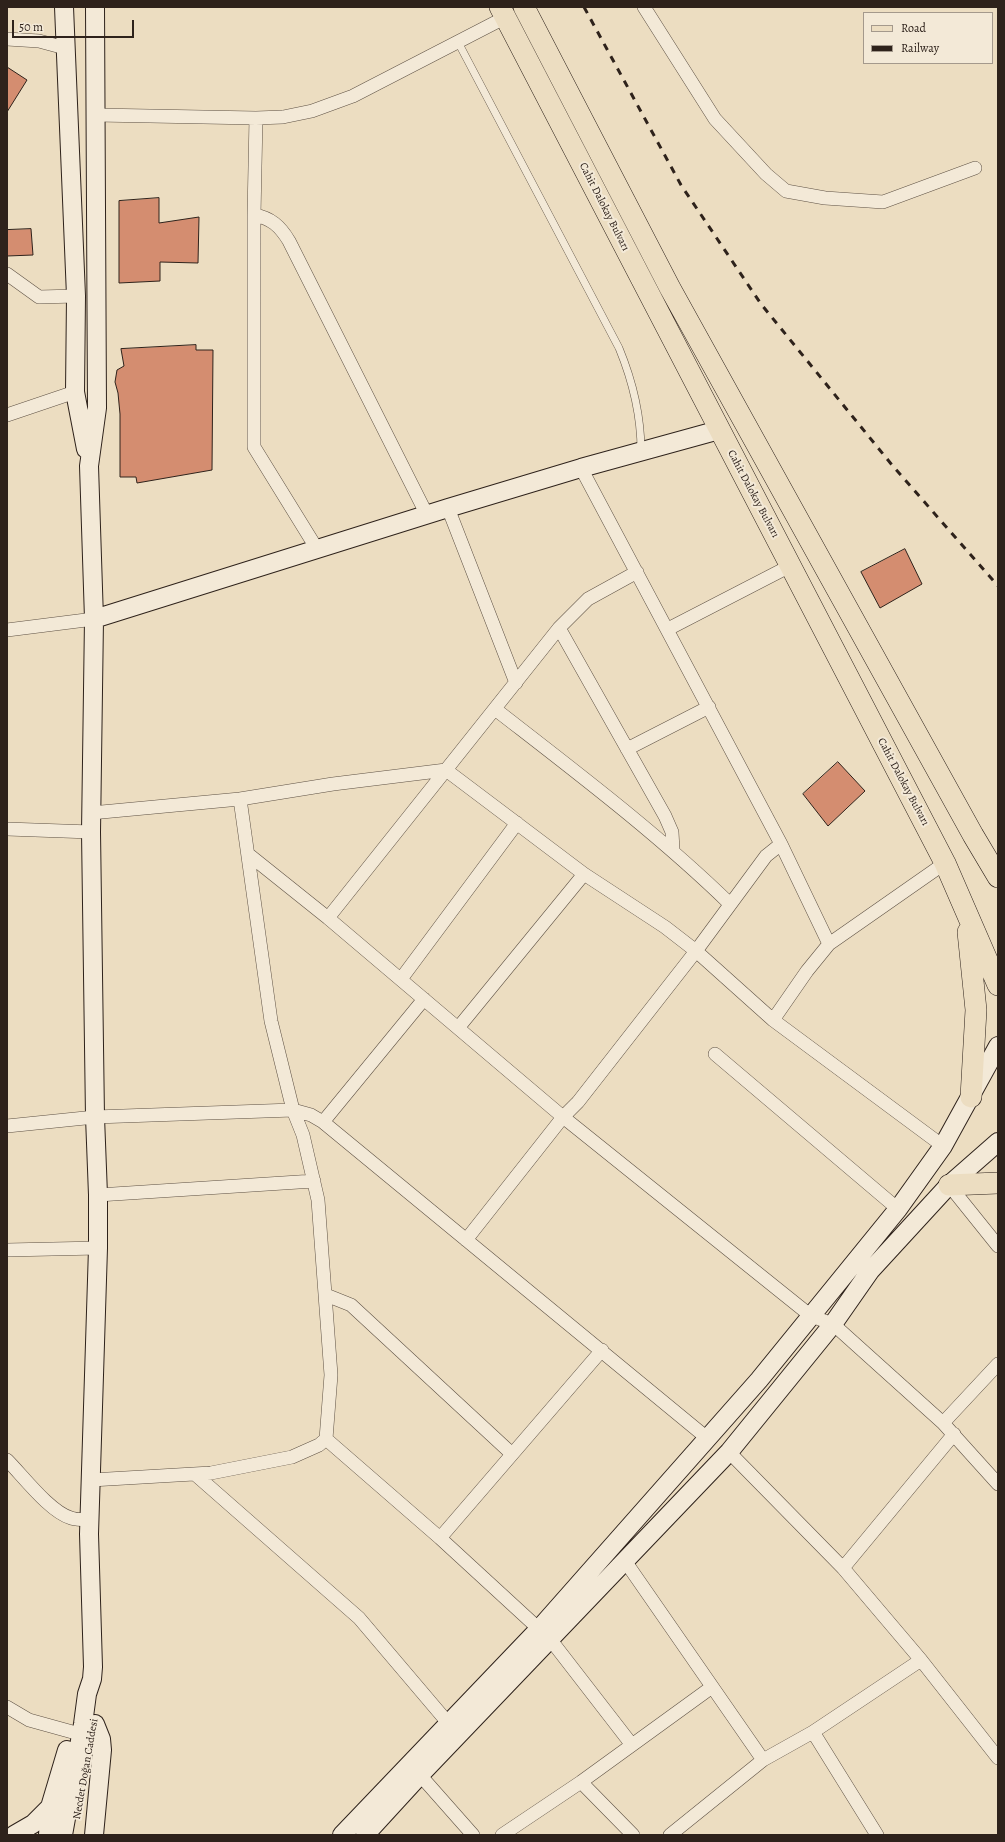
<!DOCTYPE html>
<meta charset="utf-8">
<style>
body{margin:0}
#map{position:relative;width:1005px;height:1842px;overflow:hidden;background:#ecddc1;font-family:Alegreya,serif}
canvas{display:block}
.frame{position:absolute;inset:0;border:8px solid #2e221b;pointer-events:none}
.legend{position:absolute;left:863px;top:12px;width:130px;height:52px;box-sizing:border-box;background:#f3e9d7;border:1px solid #a4998c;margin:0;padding:5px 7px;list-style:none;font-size:12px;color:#2e221b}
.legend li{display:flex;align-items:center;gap:8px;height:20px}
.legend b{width:20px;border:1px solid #a4998c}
.scale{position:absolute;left:12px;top:20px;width:122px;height:18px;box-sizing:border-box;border:2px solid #2e221b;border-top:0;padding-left:5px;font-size:12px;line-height:14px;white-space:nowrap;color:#2e221b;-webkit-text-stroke:3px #f3e9d7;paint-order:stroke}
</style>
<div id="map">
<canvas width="1005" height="1842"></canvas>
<div class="frame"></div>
<ul class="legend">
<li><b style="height:5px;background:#ecddc1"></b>Road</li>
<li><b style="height:5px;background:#2e221b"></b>Railway</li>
</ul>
<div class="scale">50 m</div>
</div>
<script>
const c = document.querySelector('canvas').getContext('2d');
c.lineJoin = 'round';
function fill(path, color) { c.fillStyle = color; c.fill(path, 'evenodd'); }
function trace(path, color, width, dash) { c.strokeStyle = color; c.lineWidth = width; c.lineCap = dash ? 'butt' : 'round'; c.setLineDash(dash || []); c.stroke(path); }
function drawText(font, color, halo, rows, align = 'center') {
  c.font = font + ' Alegreya,serif'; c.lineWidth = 4; c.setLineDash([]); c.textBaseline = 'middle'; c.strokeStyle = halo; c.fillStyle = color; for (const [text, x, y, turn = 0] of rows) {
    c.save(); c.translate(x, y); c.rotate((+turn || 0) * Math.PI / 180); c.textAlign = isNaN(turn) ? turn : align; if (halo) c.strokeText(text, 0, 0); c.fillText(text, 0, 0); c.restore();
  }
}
const building = new Path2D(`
 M7,67l20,13 -20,32z
 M159,198v25l40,-6 -1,46 -38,-1v19l-41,2v-82z
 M31,229l2,26 -26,1v-26z
 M196,345v5h17l-1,120 -75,13 -1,-6h-16v-63l-2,-21 -3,-11 2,-12 7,-4 -3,-17z
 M905,549l17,35 -42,24 -19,-36z
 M838,762l27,29 -37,35 -25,-32z`);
fill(building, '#d48d70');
trace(building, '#2e221b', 1);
const lane = new Path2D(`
 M458,42l161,306c14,34 22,66 22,103`);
const street = new Path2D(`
 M644,7l71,112 51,55 20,17 39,7 58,4 92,-34
 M7,39l32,2 26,7
 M97,115l159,3 27,-1 29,-6 41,-15 153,-79
 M256,118l-2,97v232l63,102
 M254,215c17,3 26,11 35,26l138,274
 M7,274l32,23 37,-1
 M7,415l68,-23
 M581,468l200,376 48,100
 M448,508l68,175
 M559,628l106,188 7,16 1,18
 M668,629l122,-63
 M7,630l87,-11
 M495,709c81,63 162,124 235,195
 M627,749l82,-42
 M91,813l149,-14 93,-15 113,-14 138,104 81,53 31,24 77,69 170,126
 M7,829l84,3
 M248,854l80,64 235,199 248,199 22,8 110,99 55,61
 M328,918l231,-290 29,-29 49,-27
 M401,979l116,-156
 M773,1020l34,-49 22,-27 116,-81
 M458,1028l126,-154
 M715,1054l183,155
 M323,1122l101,-123
 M7,1126l88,-9 198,-7 18,5 12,7 384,316
 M949,1185l49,61
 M98,1195l216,-14
 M466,1240l97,-123 15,-15 118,-151 70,-95 15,-12
 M7,1250l91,-2
 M326,1295l25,10 161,149
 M943,1423l55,-59
 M326,1439l114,99 99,91
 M729,1452l114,116 78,92 77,98
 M7,1460c16,16 43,52 64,58 5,2 12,1 18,2
 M196,1475l163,143 90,106
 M91,1480l120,-7 81,-16 27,-12 7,-6 5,-64 -13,-175 -15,-65 -10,-25 -22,-89 -31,-222
 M440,1538l162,-188
 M625,1561l138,199
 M843,1568l111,-134
 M550,1639l82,106
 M7,1707l22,13 47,13
 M813,1732l64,103
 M420,1775l53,60
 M581,1782l52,53
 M502,1835l79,-53 131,-95
 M670,1835l93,-75 50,-28 108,-72`);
const secondary = new Path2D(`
 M64,7l12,289 -1,96 11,57
 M94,619l354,-111 133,-40 138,-38
 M14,1835l19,-11 17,-17
 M48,1835l2,-28 17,-57
 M63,1835l20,-111 4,-30 5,-15 1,-12 -4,-133 9,-286v-53l-3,-78 -4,-285 3,-213 -5,-153 8,-58 -2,-401
 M94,1835l8,-85 -1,-11 -6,-15
 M342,1835l197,-206 220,-249 139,-171 45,-63 55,-100
 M365,1835l55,-60 309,-323 104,-128 37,-53 79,-86 49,-43`);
const primary = new Path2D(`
 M500,7l445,856 53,122
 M524,7l146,281 303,547 25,42
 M968,932l8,78 -5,87
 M949,1185l49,-2`);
trace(lane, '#5e5144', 8);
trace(street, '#5e5144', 14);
trace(secondary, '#2e221b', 20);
trace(primary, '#2e221b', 22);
trace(lane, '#f3e9d7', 7);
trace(street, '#f3e9d7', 13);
trace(secondary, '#f3e9d7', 18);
trace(primary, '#ecddc1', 21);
trace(new Path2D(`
 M584,7l97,178 80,119 131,161 106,121`), '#2e221b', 3, [7, 7]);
drawText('11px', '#2e221b', '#f3e9d7', [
 ["Cahit Dalokay Bulvarı",604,207,63],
 ["Cahit Dalokay Bulvarı",753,494,62],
 ["Cahit Dalokay Bulvarı",903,782,62],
 ["Necdet Doğan Caddesi",86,1769,-80]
]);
</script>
